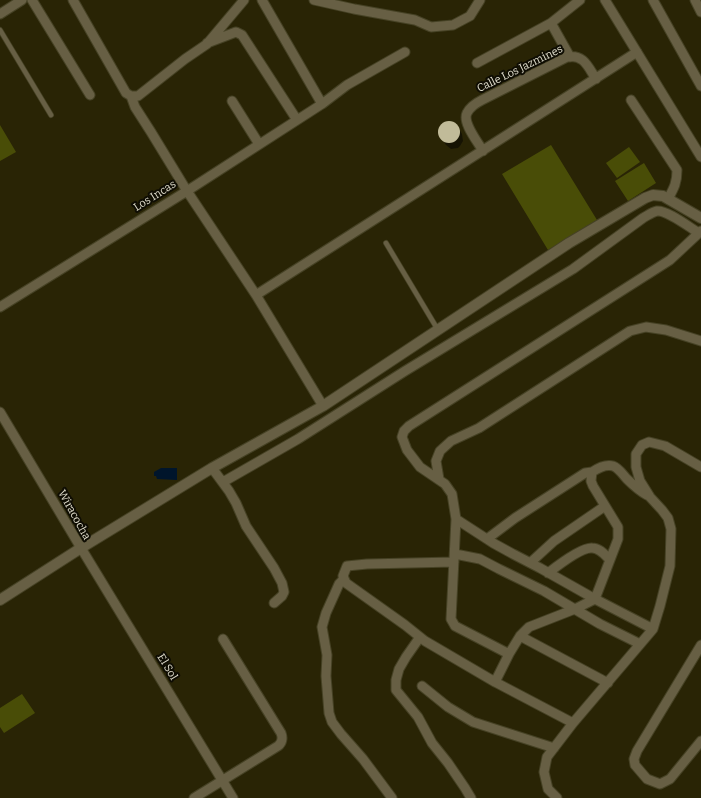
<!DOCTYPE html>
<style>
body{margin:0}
canvas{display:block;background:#292405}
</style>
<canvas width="701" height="798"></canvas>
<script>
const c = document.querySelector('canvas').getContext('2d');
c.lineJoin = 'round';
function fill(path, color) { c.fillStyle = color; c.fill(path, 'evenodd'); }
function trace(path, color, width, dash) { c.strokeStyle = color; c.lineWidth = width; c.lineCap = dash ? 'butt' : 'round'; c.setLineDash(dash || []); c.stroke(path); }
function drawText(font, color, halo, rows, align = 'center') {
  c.font = font + ' Bitter,serif'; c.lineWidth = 4; c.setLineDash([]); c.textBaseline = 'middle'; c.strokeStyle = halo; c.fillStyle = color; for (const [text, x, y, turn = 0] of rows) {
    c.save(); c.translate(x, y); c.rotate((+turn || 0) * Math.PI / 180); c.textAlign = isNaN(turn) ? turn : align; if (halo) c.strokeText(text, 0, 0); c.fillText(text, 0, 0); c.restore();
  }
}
fill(new Path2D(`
 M0,125l16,27 -16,9z
 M551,145l46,75 -49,30 -46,-76z
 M629,147l11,15 -23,16 -11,-15z
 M644,163l12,20 -28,18 -13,-20z
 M22,694l13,19 -31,20 -4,-6v-19z`), '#494d07');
fill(new Path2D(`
 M161,468h16v12l-20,-1 -1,-3h-2v-4z`), '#00152b');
fill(new Path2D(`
 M450,122l3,1 5,4 4,7 1,7 -3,5 -2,2 -7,1 -5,-4 -6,-9v-7l4,-5z`), '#0007');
fill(new Path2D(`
 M438 132a11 11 0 1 1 22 0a11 11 0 1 1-22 0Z`), '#c1bb99');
const service = new Path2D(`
 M0,30l51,85
 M386,243l52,87`);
const minor = new Path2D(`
 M32,0l58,95
 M73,0l53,93 5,3h7l47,-37 22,-15 37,-44
 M262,0l60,104
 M314,0l40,9 61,11 16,7 22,-2 17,-9 10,-16
 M605,0l96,157
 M653,0l48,86
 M695,0l6,12
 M0,14l22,-14
 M551,23l19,34
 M207,43l29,-11 6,3 55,85
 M477,63l74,-40 29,-23
 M131,96l4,11 16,25 36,59 69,104 67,111
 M631,100l46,70c0,13 -3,18 -9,29
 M232,101l27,43
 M483,151c-5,-9 -21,-28 -16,-38 3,-6 9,-10 15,-13l85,-43c17,-3 21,10 29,22
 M256,295l381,-243
 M0,307l187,-116 135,-87 25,-19 58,-33
 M0,412l81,136 152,250
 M212,468l17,23 7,12 10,23 28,42 8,15 2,9 -2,4 -8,7
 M439,479l-3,-18 4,-10 11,-10 28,-13 151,-97 16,-4 20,3 35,11
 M223,482l75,-43 107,-68 168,-102 70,-51c4,-2 9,-6 14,-7 10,-1 32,16 42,22
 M456,519l37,24 20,11 27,14 55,31 58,30
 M487,539l28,-21 70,-45 7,-1
 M455,554l25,5 19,10 45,22 56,33 40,20
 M454,562l-87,2 -20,2 -4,10 3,7 59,42 20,16 70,41 78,41
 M530,563l24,-22 51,-35
 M548,573c9,-7 34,-26 44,-25 8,0 13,7 18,12
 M344,579l-5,5 -4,9 -9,20 -4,14 5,28 -1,21 3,37 3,9 9,12 22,25 29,39
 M520,636l88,47
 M420,637l-14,20 -7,12 -3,11v10l22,27 14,26 16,20 17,25 6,10
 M701,645l-64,106 -3,8 1,6 12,14 13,5 10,-5 31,-38
 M509,654l-54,-28 -4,-7 5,-100 -4,-25 -7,-10 -25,-17 -13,-17 -5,-13 2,-6 5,-5 261,-166 31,-29
 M495,682l14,-28 11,-18 9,-9 46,-18 20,-10 23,-60v-12l-25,-41 -2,-5 1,-9c6,-4 14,-8 21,-6 6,2 10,9 14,13 6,6 13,12 20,16
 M422,686l26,21 25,15 81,26
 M194,798l84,-52c4,-3 5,-8 3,-13l-58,-94
 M557,798l-9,-9 -4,-17 3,-15 26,-34 80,-94 7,-23 10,-40 1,-37 -3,-11 -6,-8 -12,-13 -10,-16 -4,-14v-13l6,-9 7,-3 16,4 36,21`);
const tertiary = new Path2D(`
 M0,600l81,-52 131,-80 111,-62 246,-163 76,-45 8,-3 10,1 38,22`);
trace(service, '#464225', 6);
trace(minor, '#464225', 11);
trace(tertiary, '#464225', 12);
trace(service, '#675f44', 4.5);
trace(minor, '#675f44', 9);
trace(tertiary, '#675f44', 10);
drawText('11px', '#e0ddcc', '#0f0d03', [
 ["Calle Los Jazmines",520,69,-26],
 ["Los Incas",155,196,-32],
 ["Wiracocha",74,515,61],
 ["El Sol",167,667,59]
]);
</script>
